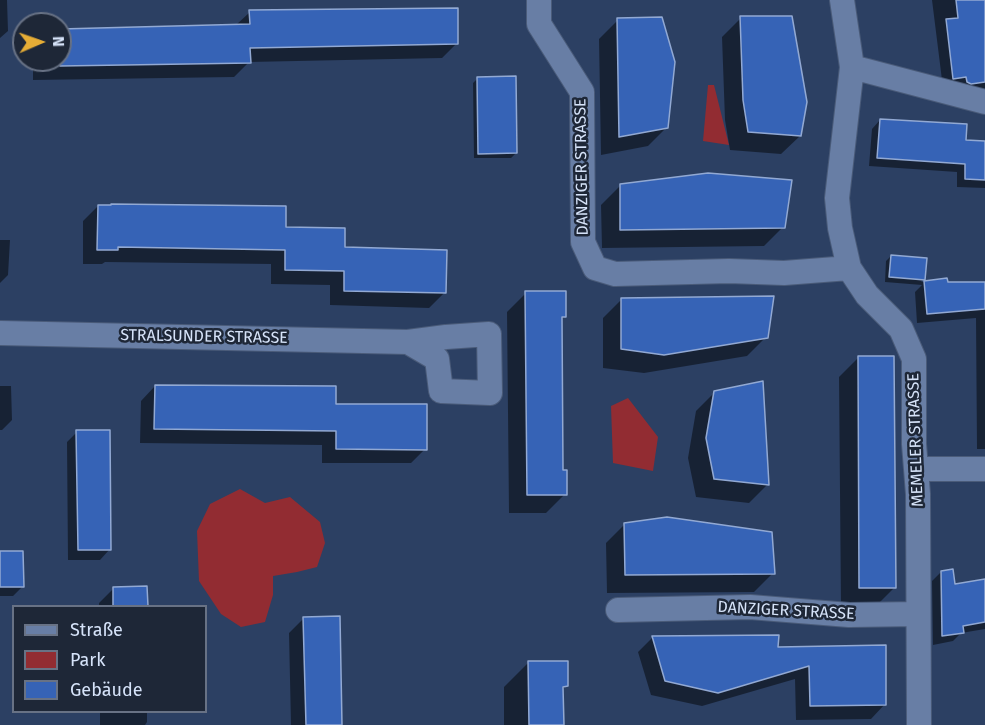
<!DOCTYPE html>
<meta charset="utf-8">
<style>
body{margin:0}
#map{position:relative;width:985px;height:725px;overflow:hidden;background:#2c4063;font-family:"Fira Sans",sans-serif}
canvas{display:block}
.legend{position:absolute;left:12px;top:605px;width:195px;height:108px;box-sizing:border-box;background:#1e2737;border:2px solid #687285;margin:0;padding:8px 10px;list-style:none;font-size:18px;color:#d6e3f9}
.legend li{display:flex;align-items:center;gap:12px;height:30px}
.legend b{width:30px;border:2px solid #687285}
.north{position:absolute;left:12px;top:12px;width:60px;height:60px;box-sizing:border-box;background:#1e2737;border:2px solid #687285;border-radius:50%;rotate:88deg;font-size:16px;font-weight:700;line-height:24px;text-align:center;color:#d6e3f9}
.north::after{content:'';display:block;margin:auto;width:21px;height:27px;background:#e6ad36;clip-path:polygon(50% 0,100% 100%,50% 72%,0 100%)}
</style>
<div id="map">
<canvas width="985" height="725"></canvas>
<ul class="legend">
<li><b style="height:8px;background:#687ea5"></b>Straße</li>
<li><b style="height:16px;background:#922c32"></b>Park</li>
<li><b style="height:16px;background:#3663b6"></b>Gebäude</li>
</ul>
<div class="north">N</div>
</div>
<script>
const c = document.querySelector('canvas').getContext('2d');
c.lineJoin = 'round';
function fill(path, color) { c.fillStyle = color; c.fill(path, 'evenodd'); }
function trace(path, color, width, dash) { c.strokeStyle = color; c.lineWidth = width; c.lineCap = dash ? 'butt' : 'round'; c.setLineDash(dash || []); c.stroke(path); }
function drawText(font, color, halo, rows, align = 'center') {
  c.font = font + ' "Fira Sans",sans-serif'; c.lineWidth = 5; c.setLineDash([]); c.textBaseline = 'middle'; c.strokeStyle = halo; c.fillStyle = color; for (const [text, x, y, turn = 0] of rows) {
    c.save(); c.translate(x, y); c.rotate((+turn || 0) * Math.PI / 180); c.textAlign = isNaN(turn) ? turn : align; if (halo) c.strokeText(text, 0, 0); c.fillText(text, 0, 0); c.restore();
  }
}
fill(new Path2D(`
 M708,85h6l15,60 -26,-4z
 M628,398l30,39 -5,34 -40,-8 -2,-57z
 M240,489l25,14 25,-6 30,25 5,21 -8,24 -20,5 -24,4v19l-8,27 -24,5 -20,-13 -22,-33 -2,-50 13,-27z`), '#922c32');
fill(new Path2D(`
 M0,0h7l1,31 -8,7z
 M932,0h53v90l-42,-2z
 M250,12l207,31 -15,15 -193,4 -15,15 -201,3v-20h27v-30l176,-5z
 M741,18l59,118 -19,18 -51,-4 -5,-30 -3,-83z
 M618,20l49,107 -19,19 -47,9 -2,-116z
 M478,78l38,75 -5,5h-37l-1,-75z
 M880,120l85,21 20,1v46l-28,-1v-15l-88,-6 3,-37z
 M620,186l163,41 -19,19 -162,2 -1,-43z
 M98,206l186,22 59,21 101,44 -15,15 -99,-3v-20l-59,-1v-20l-166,-2 -3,2h-19v-43z
 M0,240h10l-2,35 -8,8z
 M891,256l33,23 -3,3 25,-2v4l39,-1v166h-8l-1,-131 -59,5 -2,-31 7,-7 -37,-3 1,-21z
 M526,293l38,24 -4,4 1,150 4,23 -19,19h-37l-2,-201z
 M622,299l144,38 -19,19 -103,17 -41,-5v-50z
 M858,358l36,230 -19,19h-34l-2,-230z
 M0,386h11l1,34 -10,10h-2z
 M155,386l180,19 90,44 -14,14h-89v-18l-182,-2 1,-42z
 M715,392l53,92 -19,19 -53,-6 -8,-39 8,-47z
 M77,432l33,117 -10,11h-32l-1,-118z
 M625,524l148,49 -19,19 -147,1 -1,-50z
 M0,553l23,33 -10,10h-13z
 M941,572l13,13 31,-5v49l-24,4 -8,8 -20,4 -1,-64z
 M114,588h32v18h-47v-3z
 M304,618l36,107h-49l-2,-92z
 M652,638l124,11 109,55 -14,15 -75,1 -1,-41 -93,27 -51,-11 -13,-43z
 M529,662l37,24 -4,4v35h-58v-38z
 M100,712h47v10l-2,3h-45z`), '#0007');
const building = new Path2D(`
 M956,0h29v82l-14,2 -4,-2 -1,-5 -13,2 -7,-60 12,-1z
 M458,8v36l-208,4 1,15 -191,3v-37l190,-5 -1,-14z
 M740,16h52l15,86 -6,34 -53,-4 -5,-32z
 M662,17l13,45 -7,66 -49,9 -2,-119z
 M516,76l1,77 -39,1 -1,-77z
 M880,119l87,5 -1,16 19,1v39l-20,-1v-15l-88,-6z
 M708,173l84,7 -7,48 -165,2v-46z
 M111,204l175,2v21l59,1v19l102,3 -1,43 -102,-2v-20l-59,-1v-20l-167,-3v3h-21l1,-45h13z
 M891,255l36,3 -2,22 -36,-3z
 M947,278l1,4h37v27l-58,5 -3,-33z
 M525,291h41v26h-4l1,153h4v25h-40z
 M774,296l-6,42 -104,17 -43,-6v-51z
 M858,356h36l2,232h-37z
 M763,381l6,104 -55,-6 -8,-41 8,-47z
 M155,385l181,1v18h91v46l-91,-1v-18l-182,-2z
 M76,430h34l1,120h-33z
 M667,517l105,15 3,42 -150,1 -1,-52z
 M0,551h23l1,36h-24z
 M953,569l2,15 30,-5v43l-22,4 1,7 -22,3 -1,-65z
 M147,586l1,20h-35v-19z
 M340,616l2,109h-36l-3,-108z
 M779,635l-1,12 108,-2v60l-76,1 -1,-40 -91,27 -53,-12 -13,-45z
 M528,661h40v25l-5,1 1,38h-35z`);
fill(building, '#3663b6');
trace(building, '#92a9d3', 1.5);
const minor = new Path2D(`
 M539,0v24l43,68 1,150 12,26 20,6 114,-3 55,2 65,-5
 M842,0l10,67 -15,131 3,30 9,40 18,27 34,34 13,30v85l4,50 1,231
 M852,67l133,35
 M0,333l408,9 38,-5 43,-3 1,59 -49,-2 -4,-32 -29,-17
 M916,469h69
 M618,610l132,-3 99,8 69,-1`);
trace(minor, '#4a5b79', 26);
trace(minor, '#687ea5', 24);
drawText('16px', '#d6e3f9', '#1e2737', [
 ["DANZIGER STRASSE",582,167,-91],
 ["STRALSUNDER STRASSE",204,337,1],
 ["MEMELER STRASSE",916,440,-92],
 ["DANZIGER STRASSE",786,611,3]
]);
</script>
